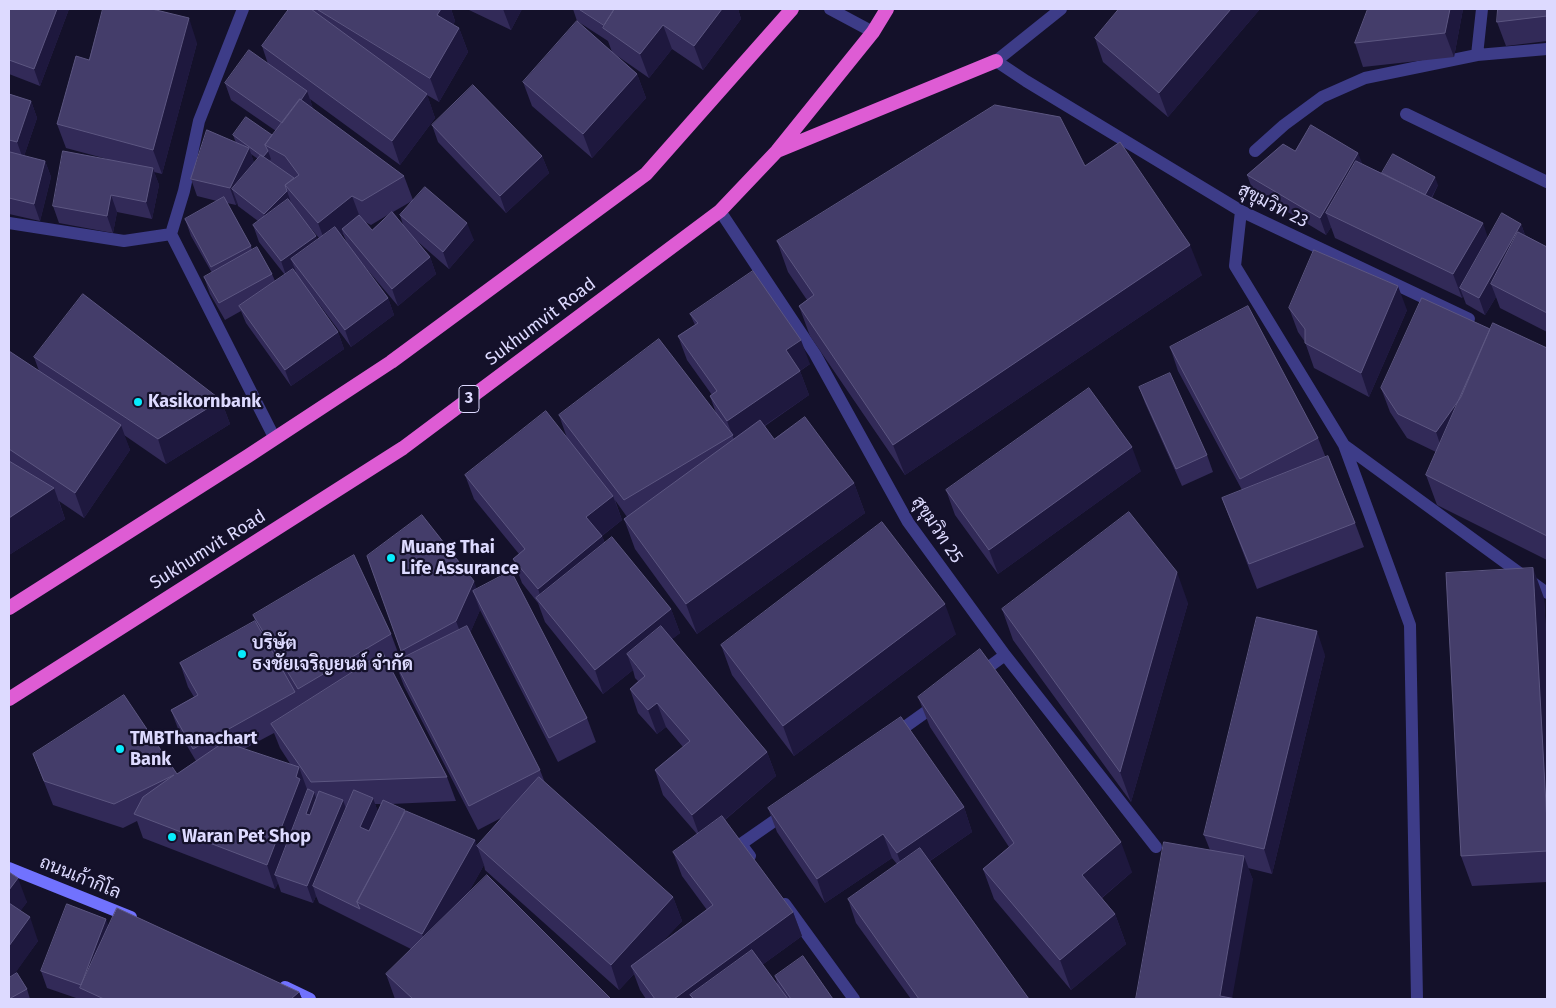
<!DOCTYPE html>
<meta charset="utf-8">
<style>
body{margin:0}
#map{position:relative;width:1556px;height:1008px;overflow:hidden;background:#14112a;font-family:"Fira Sans",sans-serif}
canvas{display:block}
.frame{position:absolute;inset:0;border:10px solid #dddaff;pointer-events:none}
</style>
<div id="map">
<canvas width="1556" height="1008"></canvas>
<div class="frame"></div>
</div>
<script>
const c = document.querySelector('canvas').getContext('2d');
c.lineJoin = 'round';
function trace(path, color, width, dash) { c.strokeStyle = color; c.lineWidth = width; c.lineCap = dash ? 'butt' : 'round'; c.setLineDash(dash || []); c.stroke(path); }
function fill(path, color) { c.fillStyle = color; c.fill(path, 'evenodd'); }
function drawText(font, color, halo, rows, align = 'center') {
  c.font = font + ' "Fira Sans",Sarabun,sans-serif'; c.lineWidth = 4.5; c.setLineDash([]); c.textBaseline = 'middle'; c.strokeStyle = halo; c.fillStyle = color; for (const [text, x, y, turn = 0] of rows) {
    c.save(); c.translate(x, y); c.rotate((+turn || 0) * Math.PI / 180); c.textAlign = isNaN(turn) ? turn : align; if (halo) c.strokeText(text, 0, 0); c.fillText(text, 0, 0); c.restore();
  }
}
trace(new Path2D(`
 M1477,55l5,-46
 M1255,151l29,-26 38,-28 43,-19 112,-23 70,-6`), '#3d3c88', 12);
trace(new Path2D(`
 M1061,9l-65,52 30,20 215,130 228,108
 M1406,114l141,68
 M720,211l95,143 93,168 97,133 151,192
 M1241,211l-6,55 109,179 66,180 7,374
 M9,223l115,18 47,-7 13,-43 15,-70 44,-112
 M171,234l104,205
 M1344,445l203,148
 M978,675l27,-20
 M895,734l42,-30
 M750,856l-9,-12 46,-32
 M785,904l69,95`), '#3d3c88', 12);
trace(new Path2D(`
 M830,9l43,23`), '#3d3c88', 12);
trace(new Path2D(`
 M9,868l122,49
 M285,987l25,12`), '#7172fe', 12);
trace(new Path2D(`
 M777,151l219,-90
 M9,608l239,-152 143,-94 255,-188 146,-165
 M9,699l394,-251 317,-237 57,-60 96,-119 14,-23`), '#de5cd4', 14);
fill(new Path2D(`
 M9,9h60l-29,77 -31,-12z
 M287,9h164l4,12 -2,4 6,3 9,24 -29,50 -12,-7 8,23 -35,47 -90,-66 3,10 91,67 9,24 61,40 -25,29 -32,-28 13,16 6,17 -38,32 -38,-45 28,37 6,17 -43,32 -38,-51 25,36 6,17 -53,37 -45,-63 -5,-12 -16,9 -15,-26 -6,-17 8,-4 -21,-37 -6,-17 32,-18 -20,-5 -6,-17 45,-36 -3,-8h39l4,-4 -45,-31 -6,-17 43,-19 -6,-18 26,-36zM251,154l7,5 -4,4zM412,201l-12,14 3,10 -10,-13zM237,202l1,4 20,15 -5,4 6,17 26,33 -10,6 -3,-7 -20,-24 -1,-4 -24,-43 9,2zM391,213l-19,17 -7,-8 6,3zM308,225l11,13 -2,2 -1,-4zM343,234l4,9 -6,-8z
 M468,9h54l-11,21 -42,-20z
 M573,9h165l3,10 -38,51 -31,-21 -23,29 -36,-25 24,21 9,24 -54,60 -60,-52 -9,-24 89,-30 -4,-11 -31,-20z
 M1119,9h141l-92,108 -65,-55 -8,-24z
 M1368,9h95l-9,48 -91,10 -8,-24z
 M1547,9v32l-41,5 -9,-24z
 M197,43l-35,131 -8,-2 5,13 -7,34 -35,-7 -4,21 -54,-10 -6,-17 54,-47 -41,-11 -9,-24 32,-64z
 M9,94l22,7 6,17 -13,38 21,5 6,16 -11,44 -31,-7z
 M432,125l110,31 7,17 -43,40 -68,-71z
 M1295,151l67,13 20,9 56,12 -6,13 56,40 33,-14 4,11 22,12v85l-47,-24 -4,-11 -11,18 -19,-11 -3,-8 -1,2 -127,-60 -4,-11 -5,8 -73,-44 -6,-16z
 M1085,166l117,109 -297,200 -95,-139 -11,-30 8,-6 -19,-28 -11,-31z
 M1289,308l118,2 -38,87 -55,-29 -9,-26 -7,-10z
 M690,314l120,50 -10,7 9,24 -44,31 9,13 80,44 11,30 -168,121 -62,-85 -11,-30 3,-2 -12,-17 7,20 -20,16 3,7 66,66 9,24 -8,6 95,113 9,24 -51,44 68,92 9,24 -40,29 16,21 -3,-10 58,23h-187l-6,-9 -6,-16 -15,16 -134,-120 -1,-5 -17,30 144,104h-216l-9,-25 25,-25 -92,-46 -3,-7 -3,7 -32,-11 -3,-9 -3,6 -132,-51 -6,-17 -14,7 -70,-23 -20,-51 144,20 19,-13 -16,-27 -9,-24 23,-13 -6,-10 -8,-24 76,-40 -3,-8 138,19 9,24 -11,7 58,112 9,24 -65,3 15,8 71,34 24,-28 -23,12 -74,-144 -9,-24 9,-4 -37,-102 110,33 110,129 9,24 -38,20 -78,-152 -10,23 70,137 5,13 128,114 9,24 -21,22 46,-33 -25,-34 -9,-24 24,-18 -34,-39 -8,-25 28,-23 -17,-20 -9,7 -19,-21 -8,-24 8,-8 -3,-3 -2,-8 -30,24 -58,-72 -7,-19 -16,-20 -9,-24 6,-5 -45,-55 -9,-24 102,-37 -8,-23 157,-2 -6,-17 2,-1 -25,-35 -9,-24 17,-11zM274,733l6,15 11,17 -47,-16zM375,804h6l-3,8z
 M1490,329l57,19v212l-110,-55 -11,-30 10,-23 -29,-14 -17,-26 -9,-24z
 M1170,347l148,91 8,20 29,65 9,24 -107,42 -35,-91 20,-8 -64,-119z
 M9,351l30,20 -5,-14 187,43 9,24 -64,40 -42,-29 6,15 -46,68 -25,-17 6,18 -56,36z
 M1139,387l68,68 6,17 -31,14 -37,-83z
 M1141,471l-143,103 -43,-59 -9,-25z
 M1544,598l3,53v231l-75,4 -11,-30z
 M1188,603l-57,199 -118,-162 -11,-31z
 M956,634l-162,122 -62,-81 -11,-30z
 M1325,655l-53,219 -24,-6 5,12 -117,119 74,-149 -6,-15z
 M918,697l214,175 -30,26 13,16 11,30 -55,46 -77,-91 -11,-30 26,-22 -79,-120z
 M964,807l8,25 -42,29 99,138h-118l-55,-76 -8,-24 49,-35 -5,-6 -67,45 -48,-71 -9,-24z
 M9,872l18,30 -7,9 18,30 -24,33 13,15 3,10h-21z
 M109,926l190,66 3,7h-223l-32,-11 -6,-17z`), '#322a58');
fill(new Path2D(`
 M57,9h12l-29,77 -6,-17z
 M441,9h10l4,12 -9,19 -9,-25z
 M503,9h19l-11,21z
 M614,9h16l-25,20 -1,-4z
 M722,9h16l3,10 -38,51 -9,-24z
 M1231,9h29l-92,108 -9,-24z
 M1450,9h13l-9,48 -9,-24z
 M189,18l8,25 -35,131 -9,-24z
 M663,25l9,24 -23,29 -9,-24z
 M459,28l9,24 -29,50 -9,-24z
 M637,74l9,24 -54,60 -9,-24z
 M307,91l6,17 -23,33 -6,-17z
 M427,94l8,24 -35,47 -8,-24z
 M31,101l6,17 -14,41 -6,-17z
 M249,148l6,17 -23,24 5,13 -1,3 -6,-17z
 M268,151l3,8 -5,6 -3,-8z
 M1358,153l7,17 -39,43 5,14 -5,8 -6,-17z
 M542,156l7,17 -43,40 -6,-17z
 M45,161l6,16 -11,44 -6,-17z
 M153,168l6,17 -7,34 -6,-17z
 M1435,177l3,8 -14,26 -3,-8z
 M287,191l6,17 -23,23 -6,-17z
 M111,195l6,17 -4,21 -6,-17z
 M352,196l9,24 -19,9 1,5 -16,13 -9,-24z
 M467,223l7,17 -25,29 -6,-17z
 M1483,223l8,24 -31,41 3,8 -1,2 -9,-24z
 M1521,224l6,17 -36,43 5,13 -11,18 -6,-17z
 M316,236l6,17 -31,6 5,13 -9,6 -6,-17z
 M1190,245l12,30 -297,200 -12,-30z
 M430,257l6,17 -38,32 -6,-17z
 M1398,286l9,24 -38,87 -8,-24z
 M388,298l6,17 -43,32 -6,-17z
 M1492,329l-48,127 -8,-24z
 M338,332l6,17 -53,37 -6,-16z
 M801,340l9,24 -15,10 -9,-24z
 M800,371l9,24 -73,50 -9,-24z
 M221,400l9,24 -64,40 -8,-25z
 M121,425l9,25 -46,68 -9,-25z
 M1132,447l9,24 -143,103 -9,-24z
 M854,483l11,30 -168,121 -11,-30z
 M54,488l11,31 -56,36v-37z
 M613,496l9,24 -27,21 -9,-24z
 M602,536l9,24 -66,49 -7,-20z
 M1533,568l11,30 3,53v172z
 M1177,572l11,31 -57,199 -11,-30z
 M474,581l8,24 -9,-14 7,19 -15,35 -9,-24z
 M945,604l11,30 -162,122 -11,-30z
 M671,609l9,24 -43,34 -10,-13 6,16 -30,24 -8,-24z
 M1317,631l8,24 -53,219 -8,-25z
 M657,703l9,24 -9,7 -9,-24z
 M767,752l9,24 -75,64 -9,-25z
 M299,767l9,25 -33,83 3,8 -3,6 -8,-24z
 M314,792l6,17 -8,21 -6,-16z
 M373,798l6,17 -13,29 -6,-17z
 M343,800l6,17 -36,69 3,10 -3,7 -6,-17z
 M964,807l8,25 -66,45 -9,-24z
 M883,834l9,24 -67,45 -8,-24z
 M475,840l9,25 -53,94 -9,-25z
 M1121,842l11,30 -39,33 -11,-30z
 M1244,856l9,24 -21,119 -12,-3z
 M18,878l9,24 -15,21 -3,-8v-25z
 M673,897l9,24 -47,51 -4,-6 3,8 -15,16 -8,-25z
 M793,912l9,24 -87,63 -25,-4 2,4h-18z
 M1115,914l11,30 -55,46 -11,-30z
 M30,917l8,24 -29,41v-36z
 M106,919l6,16 -31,50z
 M299,992l3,7h-11z`), '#1e183e');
const building = new Path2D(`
 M9,9h48l-23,60 -25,-9z
 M103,9h49l37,9 -36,132 -96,-26 19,-68 13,4z
 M289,9h22l116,85 -35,47 -130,-95z
 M317,9h124l-4,6 22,13 -29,50z
 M579,9h35l-10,16z
 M615,9h107l-28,37 -31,-21 -23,29 -37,-26z
 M1119,9h112l-72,84 -64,-55z
 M1368,9h82l-5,24 -90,10z
 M1498,9h49v7l-50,6z
 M577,21l60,53 -54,60 -60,-52z
 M249,50l58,41 -6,9 -1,-1 -18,24 -57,-40z
 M473,85l69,71 -42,40 -68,-71z
 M9,94l22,7 -14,41 -8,-2z
 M300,99l104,77 -42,25 -10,-5 -34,27 -33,-38 14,-10 -14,-19 -20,-11z
 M995,105l65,12 25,49 35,-24 70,103 -297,200 -94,-139 15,-11 -37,-54z
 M246,117l26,18 -7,10 3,6 -5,6 -30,-22z
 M1311,125l47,28 -38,65 -73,-43 36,-31 12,7z
 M207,130l42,18 -19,40 -39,-9z
 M63,151l90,17 -7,34 -35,-7 -4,21 -54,-10z
 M10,152l35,9 -11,43 -25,-6v-42z
 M1393,154l42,23 -10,18 -43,-22z
 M261,155l33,23 -9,7 2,6 -23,23 -32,-25z
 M1356,161l127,62 -30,51 -127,-61z
 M425,187l42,36 -24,29 -43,-37z
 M224,197l27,49 -40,21 -26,-48z
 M288,199l28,37 -35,25 -28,-36z
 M392,212l38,45 -38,32 -50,-60 17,-14 13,15z
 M1502,213l19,11 -42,74 -19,-10z
 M335,227l53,71 -43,32 -54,-71z
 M1518,232l29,15v66l-56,-29z
 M257,247l15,27 -53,29 -15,-26z
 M1314,250l84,36 -37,87 -56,-30v-14l-16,-21z
 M293,269l45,63 -53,38 -46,-64z
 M753,271l48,69 -15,10 14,21 -73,50 -17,-25 7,-5 -39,-55 20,-13 -8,-9z
 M83,294l138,106 -63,39 -124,-82z
 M1422,298l68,31 -29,68 -25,35 -38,-18 -17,-26z
 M1248,306l70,132 -78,41 -70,-132z
 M1493,323l54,25v188l-121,-61z
 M659,339l74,96 -109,65 -65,-85z
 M9,351l112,74 -46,68 -66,-44z
 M1170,373l37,82 -31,14 -37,-82z
 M1089,388l43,59 -143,103 -43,-60z
 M546,411l67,85 -27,21 16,19 -64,53 -25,-30 12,-10 -60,-74z
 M805,417l49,66 -168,121 -62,-85 136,-99 14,19z
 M1328,456l27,67 -106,41 -27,-66z
 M9,461l45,27 -45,30z
 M1129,512l48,60 -57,200 -118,-163z
 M422,515l52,66 -18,40 -55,30 -34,-95z
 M882,522l63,82 -162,122 -62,-81z
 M612,537l59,72 -76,61 -59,-72z
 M354,555l37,79 -93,55 -45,-74z
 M1533,568l14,255v28l-86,5 -15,-283z
 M511,571l76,147 -38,20 -76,-147z
 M1257,617l60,14 -53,218 -60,-14z
 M255,621l40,71 -102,57 -22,-39 27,-15 -18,-32z
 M467,626l73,144 -71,36 -74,-144z
 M661,626l106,126 -75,63 -37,-45 35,-29 -33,-38 -9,7 -18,-21 15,-13 -18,-22z
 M980,649l141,193 -39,33 33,39 -55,46 -77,-91 31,-26 -96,-146z
 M383,653l64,124 -136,5 -40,-58z
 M124,695l53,79 47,-32 75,25 -3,10 4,2 -33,86 -133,-51 9,-17 31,-22 -60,29 -70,-23 -11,-27z
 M901,717l63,90 -67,46 -14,-19 -66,45 -49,-71z
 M539,777l134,120 -62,68 -134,-119z
 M308,789l6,3 -8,22 4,1 9,-24 24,9 -36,86 -32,-11z
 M354,790l19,8 -13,29 9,4 14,-31 22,10 -9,19 -39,73 3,7 -47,-23z
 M406,811l69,29 -53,94 -65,-32z
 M722,816l71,96 -119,87h-19l-24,-33 82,-61 -40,-53z
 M1164,842l80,14 -24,140 16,3h-100z
 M920,848l109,151h-110l-71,-100z
 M9,872l9,6 -9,12z
 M487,875l124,124h-198l-27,-25z
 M9,903l21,14 -21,29z
 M67,904l39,15 -25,66 -40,-14z
 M117,908l182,84 -8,7h-187l-24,-11z
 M752,950l36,49h-94l-4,-4z
 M803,956l30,43h-42l-16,-23z
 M17,973l10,16 -18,10v-21z`);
fill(building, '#443d6a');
trace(building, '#5c5681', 1);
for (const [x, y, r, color] of [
 [138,402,5,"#07ecfd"],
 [391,558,5,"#07ecfd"],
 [242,654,5,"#07ecfd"],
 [120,749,5,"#07ecfd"],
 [172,837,5,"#07ecfd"]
]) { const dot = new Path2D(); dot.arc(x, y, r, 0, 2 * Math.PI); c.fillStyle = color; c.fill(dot); trace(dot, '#14112a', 2); }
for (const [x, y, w] of [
 [469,399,20]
]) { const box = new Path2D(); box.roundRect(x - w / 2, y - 13.5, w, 27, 4); c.fillStyle = '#14112a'; c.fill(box); trace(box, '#dddaff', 1); }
drawText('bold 16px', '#dddaff', null, [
 ["3",469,399]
]);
drawText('18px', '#dddaff', '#14112a', [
 ["สุขุมวิท 23",1273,206,27],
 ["Sukhumvit Road",541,322,-37],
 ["สุขุมวิท 25",937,530,56],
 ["Sukhumvit Road",208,550,-32],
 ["ถนนเก้ากิโล",80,878,22]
]);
drawText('bold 18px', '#dddaff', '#14112a', [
 ["Kasikornbank",148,402],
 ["Muang Thai",401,548],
 ["Life Assurance",401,569],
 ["บริษัต",252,644],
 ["ธงชัยเจริญยนต์ จำกัด",252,665],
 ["TMBThanachart",130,739],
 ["Bank",130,760],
 ["Waran Pet Shop",182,837]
], 'left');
</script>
